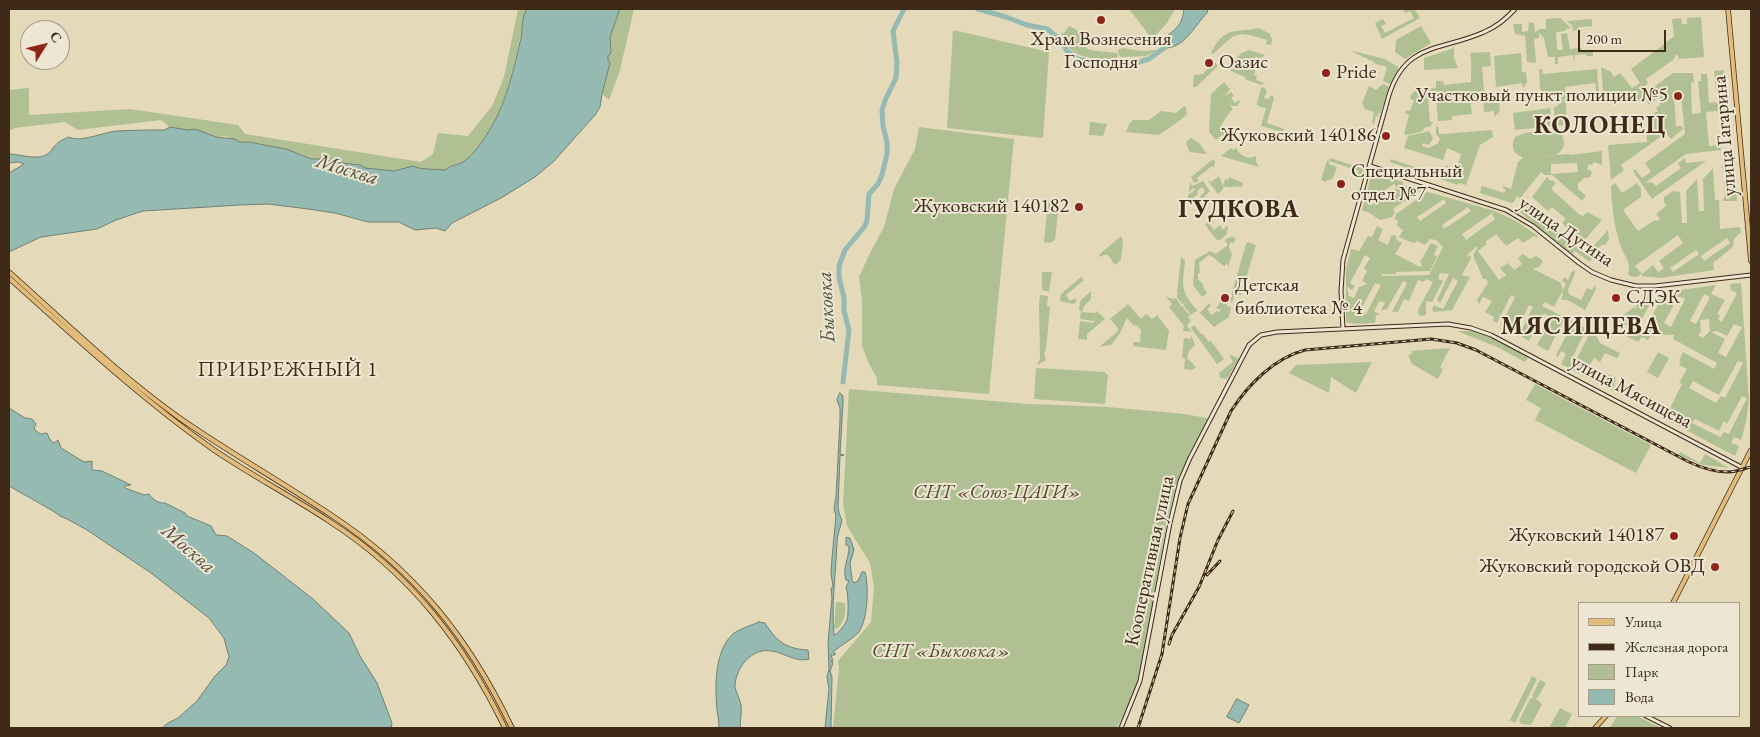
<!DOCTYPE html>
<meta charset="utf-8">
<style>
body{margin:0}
#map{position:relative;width:1760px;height:737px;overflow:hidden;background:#e4d9b9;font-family:"EB Garamond",serif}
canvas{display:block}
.frame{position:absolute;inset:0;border:10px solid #3e2a17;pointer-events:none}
.legend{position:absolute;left:1578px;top:602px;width:162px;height:115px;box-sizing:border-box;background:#ede6d2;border:1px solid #a79b87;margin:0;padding:6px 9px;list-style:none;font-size:15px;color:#3e2a17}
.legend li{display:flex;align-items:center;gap:10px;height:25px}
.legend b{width:25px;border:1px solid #a79b87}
.north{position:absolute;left:20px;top:20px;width:50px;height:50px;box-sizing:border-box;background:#ede6d2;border:1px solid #a79b87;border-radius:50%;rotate:54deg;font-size:14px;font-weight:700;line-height:20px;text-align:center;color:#3e2a17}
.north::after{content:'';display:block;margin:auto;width:18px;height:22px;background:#8f2418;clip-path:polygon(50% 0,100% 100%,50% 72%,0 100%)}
.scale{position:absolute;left:1578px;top:30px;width:88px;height:22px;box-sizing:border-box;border:2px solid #3e2a17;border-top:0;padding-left:6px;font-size:15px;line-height:18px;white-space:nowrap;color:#3e2a17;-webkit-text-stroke:4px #ede6d2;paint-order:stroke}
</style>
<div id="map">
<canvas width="1760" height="737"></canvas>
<div class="frame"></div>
<ul class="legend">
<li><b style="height:6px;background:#e2bc7c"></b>Улица</li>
<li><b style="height:6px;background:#3e2a17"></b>Железная дорога</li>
<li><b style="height:14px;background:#b0c092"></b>Парк</li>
<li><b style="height:14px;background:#95bab2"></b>Вода</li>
</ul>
<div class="north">С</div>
<div class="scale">200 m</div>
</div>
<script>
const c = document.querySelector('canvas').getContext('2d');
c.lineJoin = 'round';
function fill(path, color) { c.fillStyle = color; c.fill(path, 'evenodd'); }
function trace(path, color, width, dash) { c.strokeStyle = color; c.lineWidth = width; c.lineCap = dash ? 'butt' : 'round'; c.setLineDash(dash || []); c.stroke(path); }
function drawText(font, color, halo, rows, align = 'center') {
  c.font = font + ' "EB Garamond",serif'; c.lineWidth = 4; c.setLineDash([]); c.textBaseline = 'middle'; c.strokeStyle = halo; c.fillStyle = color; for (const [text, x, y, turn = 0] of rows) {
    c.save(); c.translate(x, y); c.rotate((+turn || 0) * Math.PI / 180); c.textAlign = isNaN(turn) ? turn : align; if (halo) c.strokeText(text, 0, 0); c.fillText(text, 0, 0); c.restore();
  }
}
fill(new Path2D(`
 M518,9h9c-6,9 -3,16 -6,25 -7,31 -13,65 -29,92 -7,12 -17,29 -29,36 -6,4 -12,2 -17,8 -11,-1 -25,1 -33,-4l-19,5 -29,-3 -5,-3 -28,-3 -6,-3h-15l-25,-10 -28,-6 -19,-1 -14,-6 -9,1 -21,-8 -7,1 -18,-3 -9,-7 -83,10 -14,-8 -49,6 -6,3v-41l20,-2v27l101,-6 108,16 7,9 176,28 12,-8 5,-21 30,3 24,-30 12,-29z
 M620,9h14l-14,61 -11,30 -7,-6 8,-31 -2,-2v-5l3,-3 -1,-16z
 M1129,9h46l-8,14 -15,16z
 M1402,9h13l5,9 -38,21 -7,-16 8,-4 3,5 -5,2 4,7 29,-15 -4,-7 -4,2z
 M1701,17l3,40 -25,2 -1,-4h-2l-3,5 -27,19 2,4 -3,3 3,5 25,-18h20l1,9 -3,1 1,31 9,-1 -3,-32h3v-7h6l2,29 6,-1 8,4 -1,-15h-6l-2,-20 10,-1 3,40 -21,2 3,34 11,-1 1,5 -35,4 -41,29 7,-1 4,4 25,-18 -3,-5 7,-5 1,5 20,-2 -54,38 -19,-28 2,-2 7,9 9,-6 -6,-9 40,-29 -4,-39h-7l2,31h5l2,3 -12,10 -5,-6 -45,32 3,5 -13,10 -3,-35 39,-3 -1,-24 12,-7 -2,-3 4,-3 -2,-7 -9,7 -3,-5 -42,2 -3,-35 10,5 3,5 6,-4 12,15 8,-5 -9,-14 28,-21 15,-12 -2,-17 9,-1 1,6h5v-6z
 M1560,18l11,10 -5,1 -1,2 -9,1 1,18h6l-2,-16 6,-1 3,16 11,-1 1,3 11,-1v6h-6l-1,-2 -11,1 -1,7 -1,-7 -15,2v7h-3v-7h-7l-4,-19 -5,-5v5l-5,1 2,24 -9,-1 -2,-26 -10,-2 -2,-10h9v8l6,-1 1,-9 5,1 1,10 4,-4h7v-10z
 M1592,19v7l-13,1 -3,3 -3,1 -1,-6 -6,-4z
 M1069,26l10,5 3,14 8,5 27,3 1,3 -3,3c-22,1 -47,-1 -54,-25l3,-1z
 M1421,26l10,17 -26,16 -10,-7 1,-12z
 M1259,28l11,6 2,6 -1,5 -5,-1 1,-4c-33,-10 -29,-8 -54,14l-2,-1c13,-27 23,-20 48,-25z
 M953,30l96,22 -6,86 -96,-10z
 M1122,48l19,3 17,-1 -12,6 -25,1 -2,-2 -1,-5z
 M1454,48v10l4,10 -34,2v-12z
 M1249,50l16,5 -4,3 -6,-1 1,2 2,1 -4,15 3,1 -1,4 8,3 -3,2 -16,-6v-2l-14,-6 -5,-4 6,3 2,-3 -4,-4 12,-10z
 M1353,51l32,8 13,8v4l-8,13 -7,-3 4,-14 -14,-4 1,-2 -6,-1 -1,-2 -5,-1v-1l-9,-4z
 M1490,52l1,14 -9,1 2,24h2v3l4,-1 1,9h8l1,9 -6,6v-6l-10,1 -1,-14h2v-3l-3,2 -12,1 2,16 -20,2v4l-14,1 -2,-24h-8l2,25h3l-2,4 -7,2 -1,3 -15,4 -4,-1 5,-19 -4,-2 2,-3 3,1 4,-11 -4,-1c2,-12 16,-10 26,-11v-7h7l1,4 27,-3c0,-10 1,-19 -1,-29z
 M1521,53l1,19h4l1,10 -4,6 -1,-5 -26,4 -2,-31z
 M1215,62l3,4 -22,21h-3l1,-12 10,-1v-2z
 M1539,69h3l1,5 54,-5 2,27h-2l-2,-13 -30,4 2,38 -12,1 -1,-18 8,-6 -2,-9 -6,1 -4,7h-5l-1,-8 -2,-1 -2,-4z
 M1224,82l6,7 -5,7 6,-4 3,4 -3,2 4,5 4,-3 1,2 -3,4h-5l-3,-3v1l4,5 -3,3 -9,13 3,8 11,5 -8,2 -5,-5 -6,5 -7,-8 2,-38z
 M1383,84l6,3 -9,27 -3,-1 2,4 -3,-1 -2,8 -2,-1 2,-11 -9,-3 -3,-6 7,-17 7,4z
 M1264,87l3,5 -3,6 4,1 4,-4 2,3 -7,25 17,6 -1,3 -22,-6 5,-18 -6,-1 -3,-3 -1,2 5,-18z
 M1184,106l2,1 1,7c-4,5 -21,16 -28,21l-33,-3 4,-9 3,-3h16l12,-9 15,2z
 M1550,108l2,18 -37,4 -2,-17z
 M1090,122l17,2 -4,12 -14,-1z
 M1438,126l1,8h3l50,-4 1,7 -13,8 -14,40 -7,-2 -1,2 -68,-23 1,-3 54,18 2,-5 -3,-1 2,-6 4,2 -2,8 9,3 2,-8 -2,-1 4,-15 -14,-6 -4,12 -39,-12 4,-12 21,-5 4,7 -4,7 -6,-2 -1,3 6,2 9,-4 3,-5 -4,-5v-7z
 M919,127l95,12 -25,255 -112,-9v-7l-8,-14 -7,-18v-46l-3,-23 12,-26 13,-24 10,-38 21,-40z
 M1554,130c12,3 14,19 2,25l-32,3 45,-4 2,1 31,-4v14l-8,-3 -2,3 -3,-1 -2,5 5,3 -2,5 -6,1 -6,6v5l8,7 -4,5 -30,-26h-7l-4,-3 -20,25 57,51 2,-2 4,3 -1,1 4,3 21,-23 1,9 -3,5 -6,2 -10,16 -15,-11 -3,3 -52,-42 1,-5 4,-5 -8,-6 -3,6 -2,1 -32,-10 2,-7 22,7 2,-3 -3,-2v-2l8,3 7,-27 5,-4c-9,-4 -13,-11 -8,-21l10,-4zM1577,163l1,9 -27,2v-10z
 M1191,138l8,5 8,11 -17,-2 -3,-6 -1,-4z
 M1231,148l2,2 3,-2c4,8 11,12 20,8v6l3,5 -38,-11z
 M1330,158l34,11 -2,6 -5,1 2,-5 -30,-10v3l8,3 -4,11 -3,2h-3l-1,2 -5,-2 6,-19h2z
 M1213,159l2,2 -1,7 -2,-2 -15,12 2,3 -5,2 -3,-6z
 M1735,163l2,38h-14v-3l2,-1 -1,-26 -3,-5z
 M1713,168l2,32h5l-1,2 1,27 20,-2 1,5 -7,7 -1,8 -20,16 1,7 -53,8 -19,-2v-2l-5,3 -7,-1 -2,-3c4,-10 -4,-17 -7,-26 -7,-20 -9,-40 -10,-61l4,-3 7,10 15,-10 4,6v8l-18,13 15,21 17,-11 1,1 4,-2 -4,-5 10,-8 -2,-4v-5l9,-6 7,1 2,31h5l-1,-32 11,-12 2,32h5l-1,-32zM1678,235l5,8 -24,18 5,7 -6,4 -5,-7 -11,9 -7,-8zM1727,238l3,5 -26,18 -3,-5zM1696,250l3,4 -26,18 -3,-4z
 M1372,172l31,10v3l92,26 21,10 22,15 -1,2 -3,-2 -11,7 -5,-5 -12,8 -10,-12 -11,8 2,2 -9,7 21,29 7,-5 -6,-7 8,-5 6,7 8,-6 -4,-6 5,-4 7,5 6,-3 7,5 -3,5 -7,3 28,14 2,7 3,-6 -4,-3 2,-4 4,3 3,-7 3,-3 1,4 -7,15 1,5 12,6 6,-12 5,2 3,-5 1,4 -11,21 -18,-10h-6l2,-6 -1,-2 -8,15 -9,-5 -3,4 52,26 6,11 20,10 -3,5 -12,-5 -5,9 -6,-4 -5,8 27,12 -2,8 28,15 5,-6 6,3 -3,6 5,3 -3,2 -3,-2 -1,2 -87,-45 5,-10 -5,-3 -3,6 -2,-2 14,-27 -8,-5 -14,28 -11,-6 15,-27 -8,-5 -15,28 -10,-6 14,-28 -4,-2 -14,28 -14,-8 14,-28 -4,-2 -14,28 -4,-2 1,-4 -9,-5 7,-11 -9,-4 -4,7 -2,-4 11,-17 -2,-4h-3l-10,-24 5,-8h-2l-9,8 1,2 2,-2 1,3 -9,17 8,2 -18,33 -18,2 -2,-3 2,-4 9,4 15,-28 -5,-3 -13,25 -3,-3 12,-26 -9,-1 -2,6 5,2 -11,21 -6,-1v14l-7,1 -1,-6 15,-28 -7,-3 -2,3 -6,-2 -9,21 -5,-2 -6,13h-6l15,-29 -4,-2 -16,28 -6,1 4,-7 -4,-2 -2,1 -5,9 7,4h-5l-1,8 -21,1 -8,-2v-53l5,-20 8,2 9,-15 4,1 5,-11 6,3 -5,11 10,5 3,-9 4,-1 2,5 5,3 -7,11 25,13 2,-3 -2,-2 11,-19 7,3 -4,8 3,3 -7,14 -34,1v2h-15l2,2 46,-1 14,-28 -7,-7 -6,-1 -5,6 -8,-4 -2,2 -5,-1 -11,-5 4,-7 -6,-4 1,-5 -3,-2 1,-5 26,-18 -2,-5 -27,18 2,3 -3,5 -12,3 -12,-8 -6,-1zM1394,184l3,4 -26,17 -2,-4zM1444,199l2,4 -26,18 -3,-4zM1468,207l3,4 -27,18 -2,-4zM1494,212l-2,3 3,4 -29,21 -4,-6zM1365,255l5,3 -6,10 3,3 -5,10 6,3 -9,3 -5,11 -5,-2 -2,-9 5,3 3,-4 -5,-3zM1375,283l6,2 -15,29 -6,-3zM1584,334l4,3 -14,27 -4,-2z
 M1219,176l4,10 2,-7 3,1 1,-3 14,6 -1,4c-7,-2 -12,2 -19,-1v3l-5,5 -10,-13 1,-1 2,2z
 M1547,177h2l-1,2 3,2 1,-1 4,3 -5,6 29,26 3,1 4,-4 15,8 -19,22 -21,-19 4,-4 -14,-12 -4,4 -16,-14z
 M1203,181l7,10 -8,8 -2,-3 5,-4 -3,-5 -5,4 1,3 -5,4 3,5 -3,3 -5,-8v-3l7,-5 -1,-2 -5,4 1,-10 2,4z
 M1059,201l-4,39 -5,3 -6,-1 4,-39z
 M1210,219l3,3 -3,3 4,5 6,-5 3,5 4,-4 1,1 -1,7 -7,6h-3l-12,-15z
 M1121,236l2,5 -2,19 -6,5 -7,-10h-4l-3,2 -2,-2z
 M1232,236l4,3 -3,4 -3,-1 -1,5 3,7 -4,14v-3l-2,-1 -1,2c-6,-2 -9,-8 -16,-11l-10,8 1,10h-2v7l2,1 4,5 -1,1 4,6 -5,4 -9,-12 2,-25 15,-9 6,3 12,-9 -3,-4 1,-2z
 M1248,242l8,3 -15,50 -6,-1 -3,9 -3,-4 3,-2v-4l14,-49z
 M1181,257l4,3c-2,25 -6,31 13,51l-4,1 -3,3 -8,-10 3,-3 -4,2 -5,-7v-3h3l-3,-1z
 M1042,272h10l-3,20 -7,-2z
 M1081,277l3,3 -18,15 4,6 5,-3 2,3 -3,3 -14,-3 1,-7z
 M1741,283l8,117 -3,22 -5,18 -7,-3 -3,6 8,3 -4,10 -70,-37 17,-35 -3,-1 8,-14 -8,-4 2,-3 -2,-1 4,-9 31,17 3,-6 -44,-24 1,-4 -22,-1 -4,6 -6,-3 -4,5 -14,-7 4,-9 -8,-4 5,-8 9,-7 2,2 1,-7 4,1 4,-10h7v7l-16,30 1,1 2,-3 5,2 15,-27 -5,-3 6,-1v-6l56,-8 -5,9 14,6 -8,14 3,1 -2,4 4,3 15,-29 -6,-3 -1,-6zM1704,294l6,3 -14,27 -6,-3zM1678,297h3l4,2 -14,28 -7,-4zM1709,319l1,12 -8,8v-2l-4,-1 3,-5 -1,-11zM1734,324l9,4 -2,1 -15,28 -8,-4 7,-14 -14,-7 6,-1 10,5zM1738,361l5,2 -18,35 -4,-2 -5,7 -27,-15 4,-7 26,14zM1742,396l5,2 -18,36 -5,-2 -4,5 -28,-14 3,-4 24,12 5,-10 3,3z
 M1091,291v8l-7,7 -2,6 13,1 2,-2 8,8 -18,15v6l-9,-1 2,-18 14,2v-6l-1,4 -13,-2 1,-8 -2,-1 1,-9z
 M1040,295l8,1 -1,10 3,1 -4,42 -2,4 2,7 -9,5 3,-6 -1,-53z
 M1166,297l8,2 2,-1 5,7 -1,1h2l8,10 -2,1 4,6 -2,-2 -3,5 5,6 -9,-1 1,-5 -15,-19 3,-3z
 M1223,299l5,8 2,-1 1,1 -2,10 -15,10 -14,-14 9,-10 2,3 -4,3 4,6 6,-4 2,1 2,-2 -5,-2z
 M1128,304l13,15 5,-5 6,5 5,-4 12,16 -3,19 -33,-4v-4h7l1,-12 -5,-5 -2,1 -7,-8 -7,15 -9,12 -12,2 19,-16v-3l-8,-9z
 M1194,325l7,9h2l6,8 2,-1 13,18 -7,5 -26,-36z
 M1457,331h24l48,25 -4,6 -28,-15z
 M1191,335l4,10 -6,6 -2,7 9,9 -4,3 -8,-1 1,-11h-3l2,-20 7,1z
 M1450,348l-10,19 3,2 -5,10 -26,-15 -4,-9 4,-1 -1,-3z
 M1658,352l11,6 -11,20 -11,-6z
 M1229,355h2l8,4 -12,20 -7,-1 -1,-5 14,-11z
 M1372,362l-16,31 -25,-16 -2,16 -40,-20 7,-8z
 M1036,368l69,4 3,3 -3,29 -71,-5z
 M1535,384l116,61 -15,28 -101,-53 6,-12 -15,-8z
 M849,389l180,15 79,3 76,7 23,4 1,2 -19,34 -12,28 -11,44 -21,120 -10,47 -18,35h-284l6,-61 -1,-6 33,-39 3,-34 -4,-25 -23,-37 -4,-22z
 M1680,452l20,11 5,-9 24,14 -26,-3 -24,-10z
 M836,602l9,1c1,11 0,19 -8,26l-3,-1z
 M1532,676l5,3 -22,44 -5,-3z
 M1540,680l6,3 -8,14 -3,1 7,6 -11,21 -9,-1 -3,-3 11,-22 4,-2 -2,-1z
 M1560,708l12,6 -7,14h-16z
 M1617,716h20l24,12h-51z`), '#b0c092');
const water = new Path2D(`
 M527,9h93l-10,28 1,16 -3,3v5l2,2 -8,31 -2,13 -5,8 -41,46 -19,16 -34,21 -49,25 -7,8 -9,-3 -21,2 -16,-8h-31l-33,-9 -27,-4 -40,-5 -28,1 -97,6 -27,9 -19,9 -56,8 -32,15v-79l15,-9 -5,-2 -10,1v-9c11,0 32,8 41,-2 6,-8 8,-11 19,-15 11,6 35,-5 48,-6 16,-1 32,-1 47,-1l6,-3 18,3 7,-1 21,8 19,2 4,3h10l37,7 25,10h15l6,3 28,3 5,3 29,3 19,-5c7,4 23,3 33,4 5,-6 11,-4 17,-8 12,-8 22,-24 29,-36 15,-26 22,-58 29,-88 2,-11 0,-20 6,-29z
 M1184,9h24l-1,4c-13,13 -23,37 -45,35l-2,-5c11,-13 22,-13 24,-34z
 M840,393l3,3v7l-3,51 4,1 -4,1 -2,51 1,6 3,7c-1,7 -5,14 -5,22 -1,30 -6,64 -3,93 4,-1 11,-10 13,-15 2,-5 1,-29 -1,-33l3,-6 -3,-1c-4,-13 3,-20 3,-34l-3,-1v-8l4,1 4,12 -4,13 2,17 2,3 4,-2 4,-9h3c4,14 3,49 -7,61 -7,7 -17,12 -25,19l2,1v2h-4l2,6h-2l2,2 -3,8 2,6 -1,51h-6l4,-39 -2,-12 2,-8 -1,-27 4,-44 -1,-9 2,-3 -2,-12 1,-16 4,-42 -2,-7 2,-12 4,-77v-12l-3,-8z
 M9,408l16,10 7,1 4,5 -2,5 6,5 7,-1 3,7 4,3 4,-3 3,8 23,14 8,-1v9l10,1 29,14 -6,1v2l19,7 5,-1c3,5 10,10 16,9l20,10 2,3 24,10 5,9 11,1 27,17 59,46 36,34 11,23 17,27 15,40 -1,5h-229l6,-5 10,-5 19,-17 18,-25 11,-11 3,-8 -5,-19 -15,-20 -58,-45 -64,-43 -20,-11 -7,-3 -7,-5 -44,-25z
 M759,622l6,1c11,18 21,26 43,27l1,9c-11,4 -25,-6 -37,-8 -20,-4 -37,17 -37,36 1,6 5,12 6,18 1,8 -1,16 -1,23h-21c0,-7 -1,-11 -2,-18 -2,-24 -3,-60 17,-77 8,-5 16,-7 25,-11z
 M1237,699l12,6 -10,18 -12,-6z`);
fill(water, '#95bab2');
trace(water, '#728074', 1);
trace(new Path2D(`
 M978,9l28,8 21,8 20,4 14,11 6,11 11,8 8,2h9l10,-1 14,4h13l17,-5 19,-14
 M843,382l6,-52 -5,-19v-13l-5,-21v-11l6,-16 20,-24 2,-6 2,-26 9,-10 4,-9 5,-21v-12l-4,-16 -1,-16 4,-12 10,-20 1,-15 -4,-32 11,-22`), '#95bab2', 5);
const secondary = new Path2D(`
 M1370,166l136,44 27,16 46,37 13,9 19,8 25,6h19l96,-11
 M1343,329l-2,-38 2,-31 46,-165c17,-54 54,-44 95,-63 12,-5 23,-14 31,-23
 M1646,716l24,12
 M1121,728l19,-47 30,-158 10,-42 10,-23 59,-113 12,-10 16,-3 171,-8 23,4 20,7 252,133`);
const primary = new Path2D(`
 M1728,9l23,252
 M9,272c56,50 110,103 172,147 49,34 101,63 150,96 84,55 138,123 181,213
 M9,278c66,59 131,120 205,172 37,25 77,46 115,71 81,52 135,122 176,207
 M1673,603l78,-153
 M1595,728l11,-12`);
trace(secondary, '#3e2a17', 5);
trace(primary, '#3e2a17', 5.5);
trace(secondary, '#ede6d2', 3);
trace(primary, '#e2bc7c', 4);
const rail = new Path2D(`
 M1207,575l13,-14
 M1169,644l3,-9 27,-48 19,-47 15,-29
 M1138,728l24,-74 18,-116 8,-34 43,-93c17,-26 43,-53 74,-61l126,-11 26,4 19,7 213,112c13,6 32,12 47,9 5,-1 10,-3 15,-4`);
trace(rail, '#3e2a17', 3);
trace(rail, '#ede6d2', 1, [4]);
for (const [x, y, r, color] of [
 [1101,20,5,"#8f2418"],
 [1209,63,5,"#8f2418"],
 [1326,73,5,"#8f2418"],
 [1678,96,5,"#8f2418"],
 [1386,136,5,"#8f2418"],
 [1341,184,5,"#8f2418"],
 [1079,207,5,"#8f2418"],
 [1225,298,5,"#8f2418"],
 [1616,298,5,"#8f2418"],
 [1674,536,5,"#8f2418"],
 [1715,567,5,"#8f2418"]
]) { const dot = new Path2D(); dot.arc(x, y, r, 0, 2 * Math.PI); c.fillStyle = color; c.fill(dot); trace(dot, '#ede6d2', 2); }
drawText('20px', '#3e2a17', '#ede6d2', [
 ["Храм Вознесения",1101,40,"center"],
 ["Господня",1101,63,"center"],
 ["Оазис",1219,63],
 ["Pride",1336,73],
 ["Участковый пункт полиции №5",1668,96,"right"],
 ["Жуковский 140186",1376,136,"right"],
 ["Специальный",1351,172],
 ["отдел №7",1351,195],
 ["Жуковский 140182",1069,207,"right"],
 ["Детская",1235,286],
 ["библиотека № 4",1235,309],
 ["СДЭК",1626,298],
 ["Жуковский 140187",1664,536,"right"],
 ["Жуковский городской ОВД",1705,567,"right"]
], 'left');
drawText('20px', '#3e2a17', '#ede6d2', [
 ["улица Гагарина",1725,136,-95],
 ["улица Дугина",1566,232,34],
 ["улица Мясищева",1631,392,28],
 ["Кооперативная улица",1150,561,-78]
]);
drawText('italic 20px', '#554830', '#ede6d2', [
 ["СНТ «Союз-ЦАГИ»",997,493],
 ["СНТ «Быковка»",941,652]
]);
drawText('italic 21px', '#544e3e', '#ede6d2', [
 ["Москва",347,170,17],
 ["Быковка",827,307,-93],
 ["Москва",188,549,41]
]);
c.letterSpacing = '1px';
drawText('21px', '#3e2a17', '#ede6d2', [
 ["ПРИБРЕЖНЫЙ 1",288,370]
]);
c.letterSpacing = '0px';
c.letterSpacing = '1px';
drawText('bold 25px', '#3e2a17', '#ede6d2', [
 ["КОЛОНЕЦ",1600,126],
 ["ГУДКОВА",1239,210],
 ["МЯСИЩЕВА",1581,327]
]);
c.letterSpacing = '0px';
</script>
